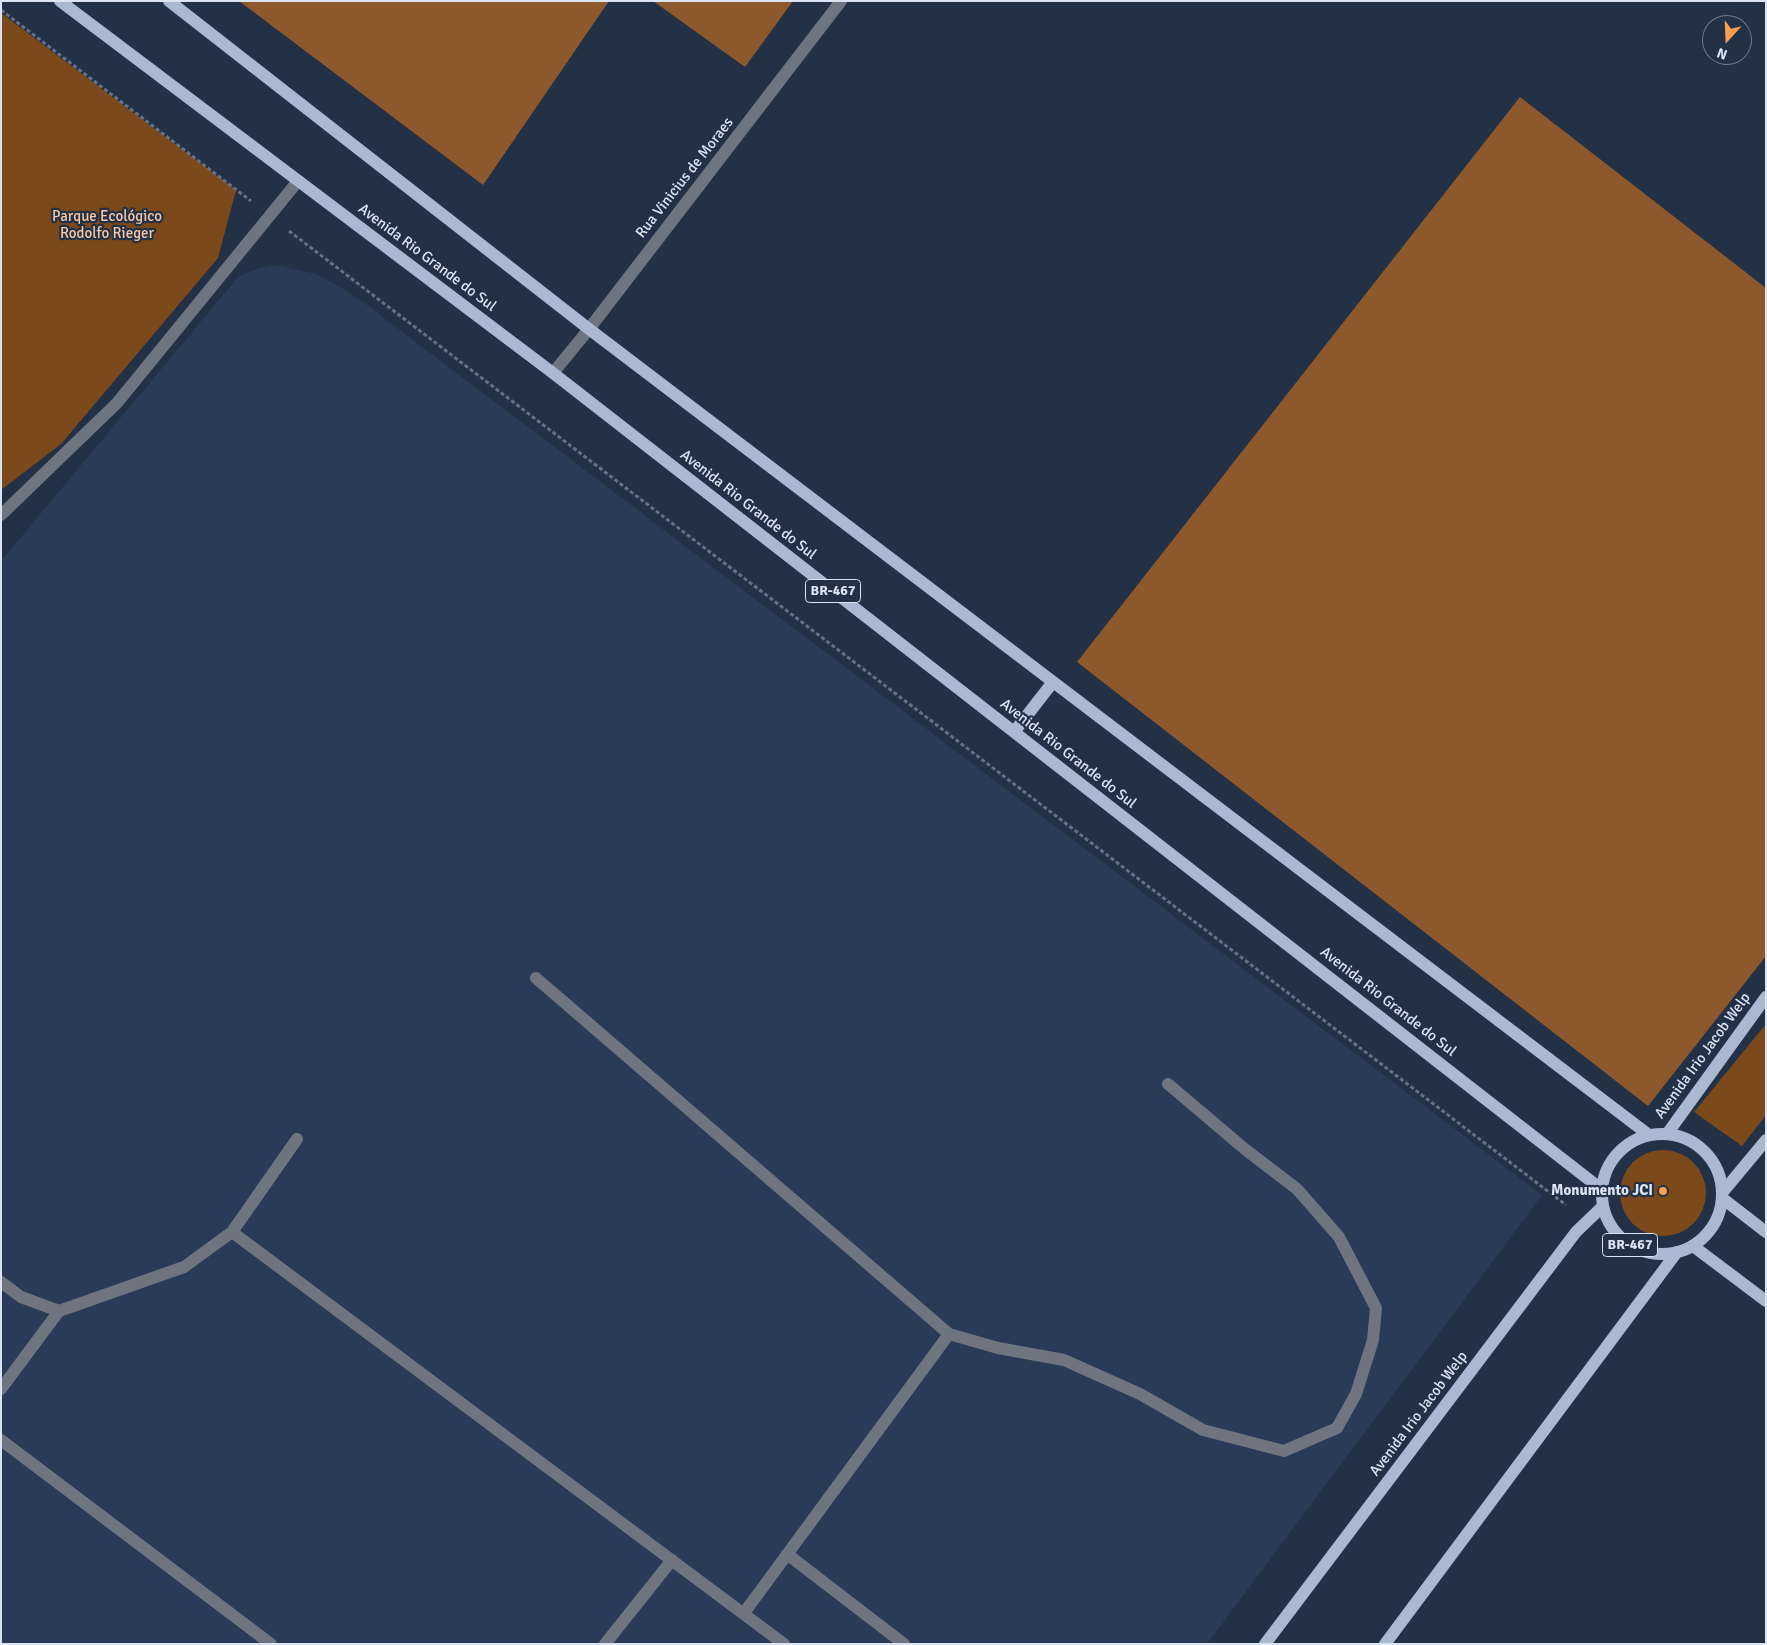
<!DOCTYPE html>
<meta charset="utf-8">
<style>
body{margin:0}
#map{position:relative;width:1767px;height:1645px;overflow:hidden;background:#233147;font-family:Signika,sans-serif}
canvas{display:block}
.frame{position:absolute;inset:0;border:2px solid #dbe4f2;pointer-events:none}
.north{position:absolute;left:1702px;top:15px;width:50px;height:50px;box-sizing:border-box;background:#233147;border:1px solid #6d798b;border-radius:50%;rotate:200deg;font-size:14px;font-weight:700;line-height:20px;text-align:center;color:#dbe4f2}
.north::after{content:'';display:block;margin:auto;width:18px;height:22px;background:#fa9f4f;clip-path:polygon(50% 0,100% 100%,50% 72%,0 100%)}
</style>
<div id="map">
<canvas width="1767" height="1645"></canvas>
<div class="frame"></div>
<div class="north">N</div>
</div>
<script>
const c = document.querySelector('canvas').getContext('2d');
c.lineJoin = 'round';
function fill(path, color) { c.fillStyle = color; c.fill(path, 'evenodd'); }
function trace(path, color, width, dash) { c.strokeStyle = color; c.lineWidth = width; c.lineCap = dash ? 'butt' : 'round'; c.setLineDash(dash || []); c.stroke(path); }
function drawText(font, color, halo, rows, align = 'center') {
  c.font = font + ' Signika,sans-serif'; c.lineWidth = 4.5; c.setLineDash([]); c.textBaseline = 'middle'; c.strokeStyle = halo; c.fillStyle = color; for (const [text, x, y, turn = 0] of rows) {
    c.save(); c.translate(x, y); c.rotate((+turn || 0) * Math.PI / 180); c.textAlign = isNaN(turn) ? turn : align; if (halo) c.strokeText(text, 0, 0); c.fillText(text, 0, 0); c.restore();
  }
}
fill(new Path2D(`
 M275,265l41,9 26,14 21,14 1179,893 -335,449h-1206v-1083l237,-284 21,-9z`), '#2a3b57');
fill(new Path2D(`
 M1,13l235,177 -18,68 -157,186 -60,46z
 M1766,1024v91l-24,31 -48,-34z
 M1620 1193a43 43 0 1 1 86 0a43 43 0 1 1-86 0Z`), '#7c491b');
fill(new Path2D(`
 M239,1h370l-126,184z
 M653,1h140l-48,66z
 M1520,97l246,191v668l-118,150 -571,-444z`), '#8d582b');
trace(new Path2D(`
 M1,10l250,191
 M289,231l1277,974`), '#657184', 3, [4, 2.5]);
trace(new Path2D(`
 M553,373l36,-44 252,-328
 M1,515l116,-112 181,-222
 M536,978l413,356 -205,279
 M297,1139l-65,93 552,412
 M1,1282l20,15 38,14 125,-44 48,-35
 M949,1334l49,14 66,12 76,34 63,36 81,21 53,-23 19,-34 17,-54 3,-32 -37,-71 -42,-48 -51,-39 -78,-66
 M1,1389l58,-78
 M1,1440l270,204
 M787,1554l117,90
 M605,1644l67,-84`), '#6e7581', 12);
trace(new Path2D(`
 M60,1l493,372 1048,816
 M169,1l420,328 1060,806
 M1014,732l39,-50
 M1667,1134l99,-137
 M1602 1194a60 60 0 1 1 120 0a60 60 0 1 1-120 0Z
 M1722,1193l44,-53
 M1722,1198l44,34
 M1693,1246l73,55
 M1265,1644l311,-412 26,-25
 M1385,1644l292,-392`), '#aab9d1', 12);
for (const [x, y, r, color] of [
 [1663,1191,5,"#fa9f4f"]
]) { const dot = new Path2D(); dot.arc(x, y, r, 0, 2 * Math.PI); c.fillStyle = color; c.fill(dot); trace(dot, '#233147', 2); }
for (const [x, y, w] of [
 [833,591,55],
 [1630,1245,55]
]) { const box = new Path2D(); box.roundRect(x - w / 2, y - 11.5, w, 23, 4); c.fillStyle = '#233147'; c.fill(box); trace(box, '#dbe4f2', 1); }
drawText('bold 14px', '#dbe4f2', null, [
 ["BR-467",833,591],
 ["BR-467",1630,1245]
]);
drawText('15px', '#dbe4f2', '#233147', [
 ["Rua Vinicius de Moraes",685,178,-52],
 ["Avenida Rio Grande do Sul",427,258,37],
 ["Avenida Rio Grande do Sul",748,505,38],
 ["Avenida Rio Grande do Sul",1068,754,38],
 ["Avenida Rio Grande do Sul",1388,1002,38],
 ["Avenida Irio Jacob Welp",1703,1056,-54],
 ["Avenida Irio Jacob Welp",1419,1414,-53]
]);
drawText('15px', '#f8c8a4', '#233147', [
 ["Parque Ecológico",107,217],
 ["Rodolfo Rieger",107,234]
]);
drawText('bold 15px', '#dbe4f2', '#233147', [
 ["Monumento JCI",1653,1191]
], 'right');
</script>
